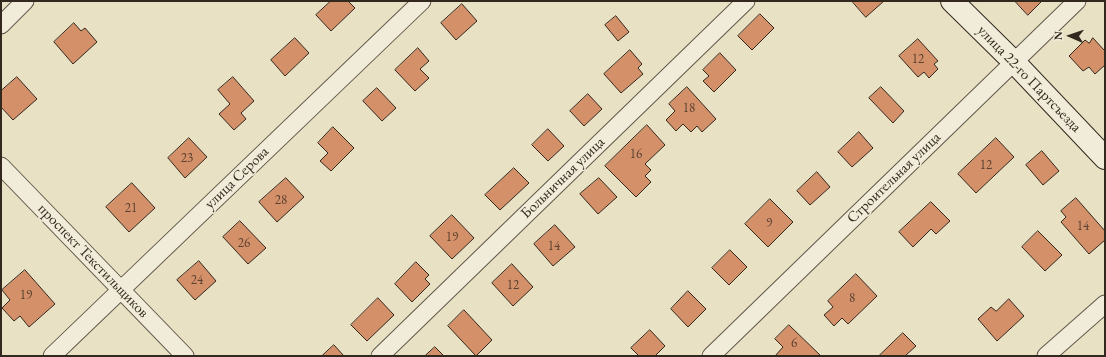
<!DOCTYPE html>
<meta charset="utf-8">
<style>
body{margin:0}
#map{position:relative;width:1106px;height:357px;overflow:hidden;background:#e9e1c4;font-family:"EB Garamond",serif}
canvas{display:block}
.frame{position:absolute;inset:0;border:2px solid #33281e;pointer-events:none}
.north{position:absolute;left:1050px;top:16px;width:40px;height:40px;-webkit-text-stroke:3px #f1ecd9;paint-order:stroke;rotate:272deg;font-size:11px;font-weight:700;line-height:16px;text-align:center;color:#33281e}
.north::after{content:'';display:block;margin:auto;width:14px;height:18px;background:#33281e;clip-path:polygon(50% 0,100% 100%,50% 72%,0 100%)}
</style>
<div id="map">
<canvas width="1106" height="357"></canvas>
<div class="frame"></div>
<div class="north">N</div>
</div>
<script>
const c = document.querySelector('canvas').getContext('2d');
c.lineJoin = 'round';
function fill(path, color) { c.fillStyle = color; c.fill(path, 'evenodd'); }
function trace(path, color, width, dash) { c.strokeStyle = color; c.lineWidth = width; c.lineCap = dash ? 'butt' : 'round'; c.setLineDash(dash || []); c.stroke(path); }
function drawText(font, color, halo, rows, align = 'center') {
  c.font = font + ' "EB Garamond",serif'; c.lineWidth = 3; c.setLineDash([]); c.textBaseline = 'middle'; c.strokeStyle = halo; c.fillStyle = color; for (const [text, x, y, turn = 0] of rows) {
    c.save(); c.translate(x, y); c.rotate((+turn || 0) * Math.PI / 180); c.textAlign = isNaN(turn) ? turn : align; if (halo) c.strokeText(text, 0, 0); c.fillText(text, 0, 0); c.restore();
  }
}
const building = new Path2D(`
 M331,1h17l7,7 -24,23 -15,-16z
 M852,1h32l-18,16z
 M1015,1h27l-14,14z
 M462,4l15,17 -21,19 -15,-17z
 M760,14l14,14 -22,22 -14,-14z
 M616,16l13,16 -11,9 -13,-16z
 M74,23l7,8 4,-3 12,14 -24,22 -19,-22z
 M295,38l14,15 -24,23 -14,-16z
 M1093,38l12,13v14l-10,9 -6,-7 -6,4 -14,-15 16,-16 4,3z
 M918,39l20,22 -4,3 4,5 -9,9 -5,-6 -6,5 -19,-21z
 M418,48l11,13 -9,8 9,9 -14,13 -20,-21z
 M630,50l12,14 -4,4 5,6 -22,19 -17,-19z
 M720,53l16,17 -22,22 -11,-11 6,-5 -6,-6z
 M17,77l20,22 -24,21 -12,-13v-16z
 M233,77l21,24 -13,12 5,6 -12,11 -15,-16 11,-10 -12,-14z
 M687,87l29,32 -14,13 -5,-6 -6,6 -8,-8 -7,7 -10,-11 9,-9 -6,-7z
 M881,87l23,24 -11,12 -24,-25z
 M377,88l19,20 -14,13 -19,-20z
 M588,94l14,15 -18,17 -14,-15z
 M647,125l18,20 -20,19 6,6 -6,6 6,6 -15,15 -31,-31z
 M333,127l21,21 -23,23 -11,-10 8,-8 -10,-10z
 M548,129l16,17 -16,15 -16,-16z
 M859,132l14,16 -21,19 -14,-15z
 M189,138l18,19 -22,21 -17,-20z
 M996,138l18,19 -38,36 -18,-19z
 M1042,151l17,20 -16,14 -17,-20z
 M514,168l15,15 -29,27 -15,-15z
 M817,172l13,15 -20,18 -13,-14z
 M286,178l18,19 -27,25 -18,-20z
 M599,178l18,19 -19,17 -18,-20z
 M132,183l23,25 -26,24 -23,-25z
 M1076,198l29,33v9l-16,14 -28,-32 5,-5 -5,-6z
 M770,199l23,23 -25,25 -23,-23z
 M931,202l19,19 -14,13 -5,-5 -18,18 -14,-15z
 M452,215l22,23 -22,21 -22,-23z
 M240,221l26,27 -18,16 -25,-27z
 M555,225l20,22 -22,19 -19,-22z
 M1038,231l24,24 -17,16 -23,-24z
 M730,250l17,17 -18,18 -17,-17z
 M199,261l17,20 -21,19 -18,-20z
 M416,262l13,13 -4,4 5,5 -18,18 -17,-18z
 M512,264l21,23 -20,19 -21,-23z
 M25,270l30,34 -26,23 -9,-11 -6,5 -12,-13 8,-8 -8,-10z
 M856,274l21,22 -29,28 -6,-6 -8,8 -10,-11 9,-8 -5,-6z
 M688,291l18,18 -18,18 -17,-18z
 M378,298l16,17 -27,26 -16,-16z
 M1009,299l15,17 -27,25 -19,-22 13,-12 5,4z
 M464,310l28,30 -16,16 -28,-30z
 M789,325l32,31h-46l8,-9 -8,-8z
 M650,330l15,16 -10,10h-16l-8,-8z
 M903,333l13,13 -11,10h-26z
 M334,345l10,11h-22z
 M435,347l9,9h-19z`);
fill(building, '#d49069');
trace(building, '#33281e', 1);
const street = new Path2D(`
 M1,25l24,-24
 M1,166l184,190
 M52,356l370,-355
 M380,356l366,-355
 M711,356l366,-355
 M1046,356l59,-52`);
const secondary = new Path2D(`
 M952,1l62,61 91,96`);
trace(street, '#605648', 19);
trace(secondary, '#33281e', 24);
trace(street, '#f1ecd9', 17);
trace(secondary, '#f1ecd9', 22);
drawText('13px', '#5b4231', null, [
 ["12",918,59],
 ["18",689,108],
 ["16",636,154],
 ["23",187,158],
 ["12",986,165],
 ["28",281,200],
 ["21",131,208],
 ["9",769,223],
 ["14",1083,226],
 ["19",452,237],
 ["26",244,243],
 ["14",554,246],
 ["24",197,280],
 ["12",513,285],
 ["19",26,295],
 ["8",852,298],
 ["6",794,343]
]);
drawText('15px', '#33281e', '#f1ecd9', [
 ["улица 22-го Партсъезда",1029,79,46],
 ["улица Серова",237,178,-44],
 ["Больничная улица",563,178,-44],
 ["Строительная улица",894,178,-44],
 ["проспект Текстильщиков",93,261,46]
]);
</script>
